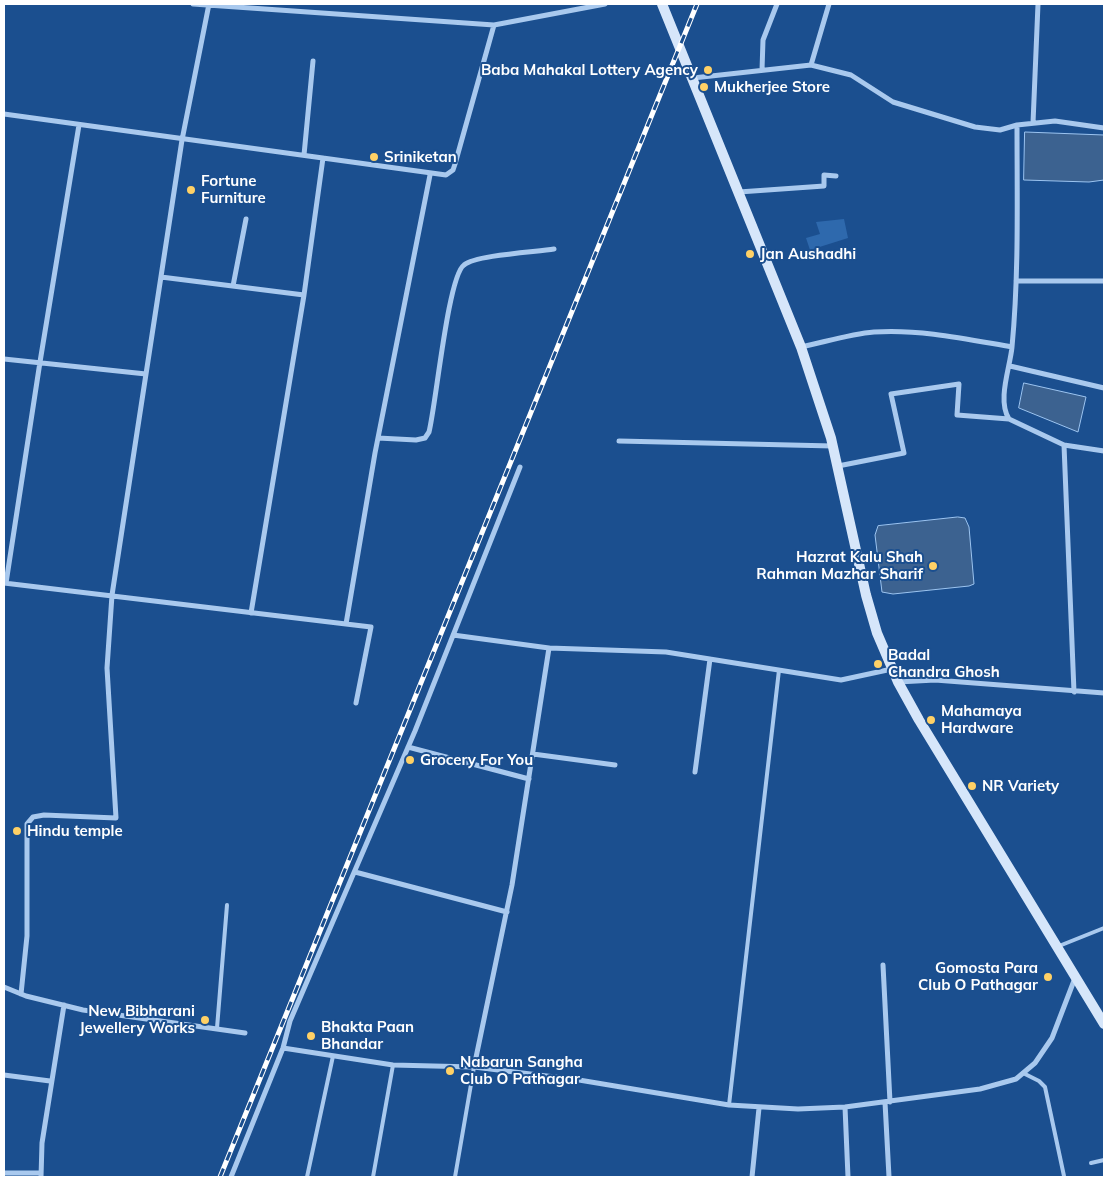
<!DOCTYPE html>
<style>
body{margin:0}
#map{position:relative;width:1108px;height:1181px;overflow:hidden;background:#1b4f8f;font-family:Mulish,sans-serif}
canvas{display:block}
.frame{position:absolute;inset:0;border:5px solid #fff;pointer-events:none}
</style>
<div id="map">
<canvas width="1108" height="1181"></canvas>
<div class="frame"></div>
</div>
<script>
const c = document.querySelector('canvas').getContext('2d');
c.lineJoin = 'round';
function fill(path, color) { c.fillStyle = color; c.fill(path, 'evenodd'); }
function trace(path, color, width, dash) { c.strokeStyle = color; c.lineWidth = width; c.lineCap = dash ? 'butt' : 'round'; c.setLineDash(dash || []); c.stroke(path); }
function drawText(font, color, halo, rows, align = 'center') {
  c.font = font + ' Mulish,sans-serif'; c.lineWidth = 4; c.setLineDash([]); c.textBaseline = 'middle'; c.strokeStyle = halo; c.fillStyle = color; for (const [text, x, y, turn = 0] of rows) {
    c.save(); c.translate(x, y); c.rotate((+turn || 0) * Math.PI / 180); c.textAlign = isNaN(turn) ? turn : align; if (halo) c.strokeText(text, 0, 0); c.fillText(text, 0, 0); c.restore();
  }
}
fill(new Path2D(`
 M844,219l4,19 -38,12 -4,-12 14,-4 -4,-12z`), '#2e69ad');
const water = new Path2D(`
 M1025,132l79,3v45l-15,2 -65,-2z
 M1024,383l62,14 -8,35 -59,-24z
 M958,517l7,1 4,9 5,57 -5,2 -76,8 -11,-2 -7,-57 3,-9z`);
fill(water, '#3c6290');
trace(water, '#9cc4f0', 1);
trace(new Path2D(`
 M1059,946l45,-18
 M217,1028l10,-123
 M1023,1073l16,8 6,6 19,89
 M729,1105l50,-435
 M1091,1163l13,-3
 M307,1177l26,-121
 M373,1177l20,-112
 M455,1177l19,-110`), '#a9c9ee', 4);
trace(new Path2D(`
 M193,4l301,21 111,-21
 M811,65l18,-61
 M762,70l1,-30 14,-36
 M693,78l118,-13 40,10 42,27 82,25 25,3 17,-5 38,-4 49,7
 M4,114l442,61 7,-5 2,-6 39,-139
 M1033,123l5,-119
 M1017,125c0,74 2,148 -5,222 -2,21 -15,53 -3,72l55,26 40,6
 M304,155l9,-94
 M739,192l85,-6v-11l12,1
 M161,277l143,18
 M1016,281h88
 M233,286l13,-67
 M801,347c24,-5 49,-13 73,-15 47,-3 92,7 138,15
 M4,359l142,15
 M1010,366l94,22
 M378,438l38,2 9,-2 4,-6c7,-27 19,-156 35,-167 12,-10 71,-13 90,-16
 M619,441l214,5
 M1064,445l10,247
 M838,466l66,-13 -13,-59 68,-10 -2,31 52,4
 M4,583l367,44 -15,76
 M6,583l34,-221 39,-237
 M251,613l53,-318 19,-137
 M346,624l29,-171 55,-278
 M453,635l96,13 117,4 175,28 51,-11
 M898,682l37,-2 169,13
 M408,747l121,32
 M533,754l82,11
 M695,772l15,-113
 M355,872l152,40
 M883,965l7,137
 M4,987l22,9 57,14 162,23
 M21,994l6,-58v-112l6,-7 11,-2 72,3 -9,-150 5,-73 70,-455 27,-136
 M283,1048l110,17 81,2 105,13 150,25 69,4 47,-2 135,-18 36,-10 19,-16 17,-25 23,-60
 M474,1067l38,-182 37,-237
 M4,1075l46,6
 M885,1102l4,75
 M845,1107l3,70
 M4,1173h36
 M41,1177l1,-34 22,-138
 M231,1177l52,-129 7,-27 125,-290 105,-264
 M752,1177l7,-69`), '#a9c9ee', 5);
trace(new Path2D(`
 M662,4l139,343 30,91 35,157 11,38 21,49 21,38 185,304`), '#d6e6fa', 10);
const rail = new Path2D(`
 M220,1177l477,-1173`);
trace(rail, '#fff', 5);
trace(rail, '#1b4f8f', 3, [9]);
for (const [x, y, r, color] of [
 [708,70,5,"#ffd166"],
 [704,87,5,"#ffd166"],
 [374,157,5,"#ffd166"],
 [191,190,5,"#ffd166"],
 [750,254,5,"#ffd166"],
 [933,566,5,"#ffd166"],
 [878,664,5,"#ffd166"],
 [931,720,5,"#ffd166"],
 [410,760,5,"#ffd166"],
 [972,786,5,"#ffd166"],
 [17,831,5,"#ffd166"],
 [1048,977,5,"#ffd166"],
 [205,1020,5,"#ffd166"],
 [311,1036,5,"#ffd166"],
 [450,1071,5,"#ffd166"]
]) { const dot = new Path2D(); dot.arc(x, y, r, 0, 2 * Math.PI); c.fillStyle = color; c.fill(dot); trace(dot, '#1b4f8f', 2); }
drawText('bold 15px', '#fff', '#1b4f8f', [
 ["Baba Mahakal Lottery Agency",698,70,"right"],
 ["Mukherjee Store",714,87],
 ["Sriniketan",384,157],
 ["Fortune",201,181],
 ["Furniture",201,198],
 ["Jan Aushadhi",760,254],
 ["Hazrat Kalu Shah",923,557,"right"],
 ["Rahman Mazhar Sharif",923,574,"right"],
 ["Badal",888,655],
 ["Chandra Ghosh",888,672],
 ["Mahamaya",941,711],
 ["Hardware",941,728],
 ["Grocery For You",420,760],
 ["NR Variety",982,786],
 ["Hindu temple",27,831],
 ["Gomosta Para",1038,968,"right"],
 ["Club O Pathagar",1038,985,"right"],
 ["New Bibharani",195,1011,"right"],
 ["Jewellery Works",195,1028,"right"],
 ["Bhakta Paan",321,1027],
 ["Bhandar",321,1044],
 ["Nabarun Sangha",460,1062],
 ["Club O Pathagar",460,1079]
], 'left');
</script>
